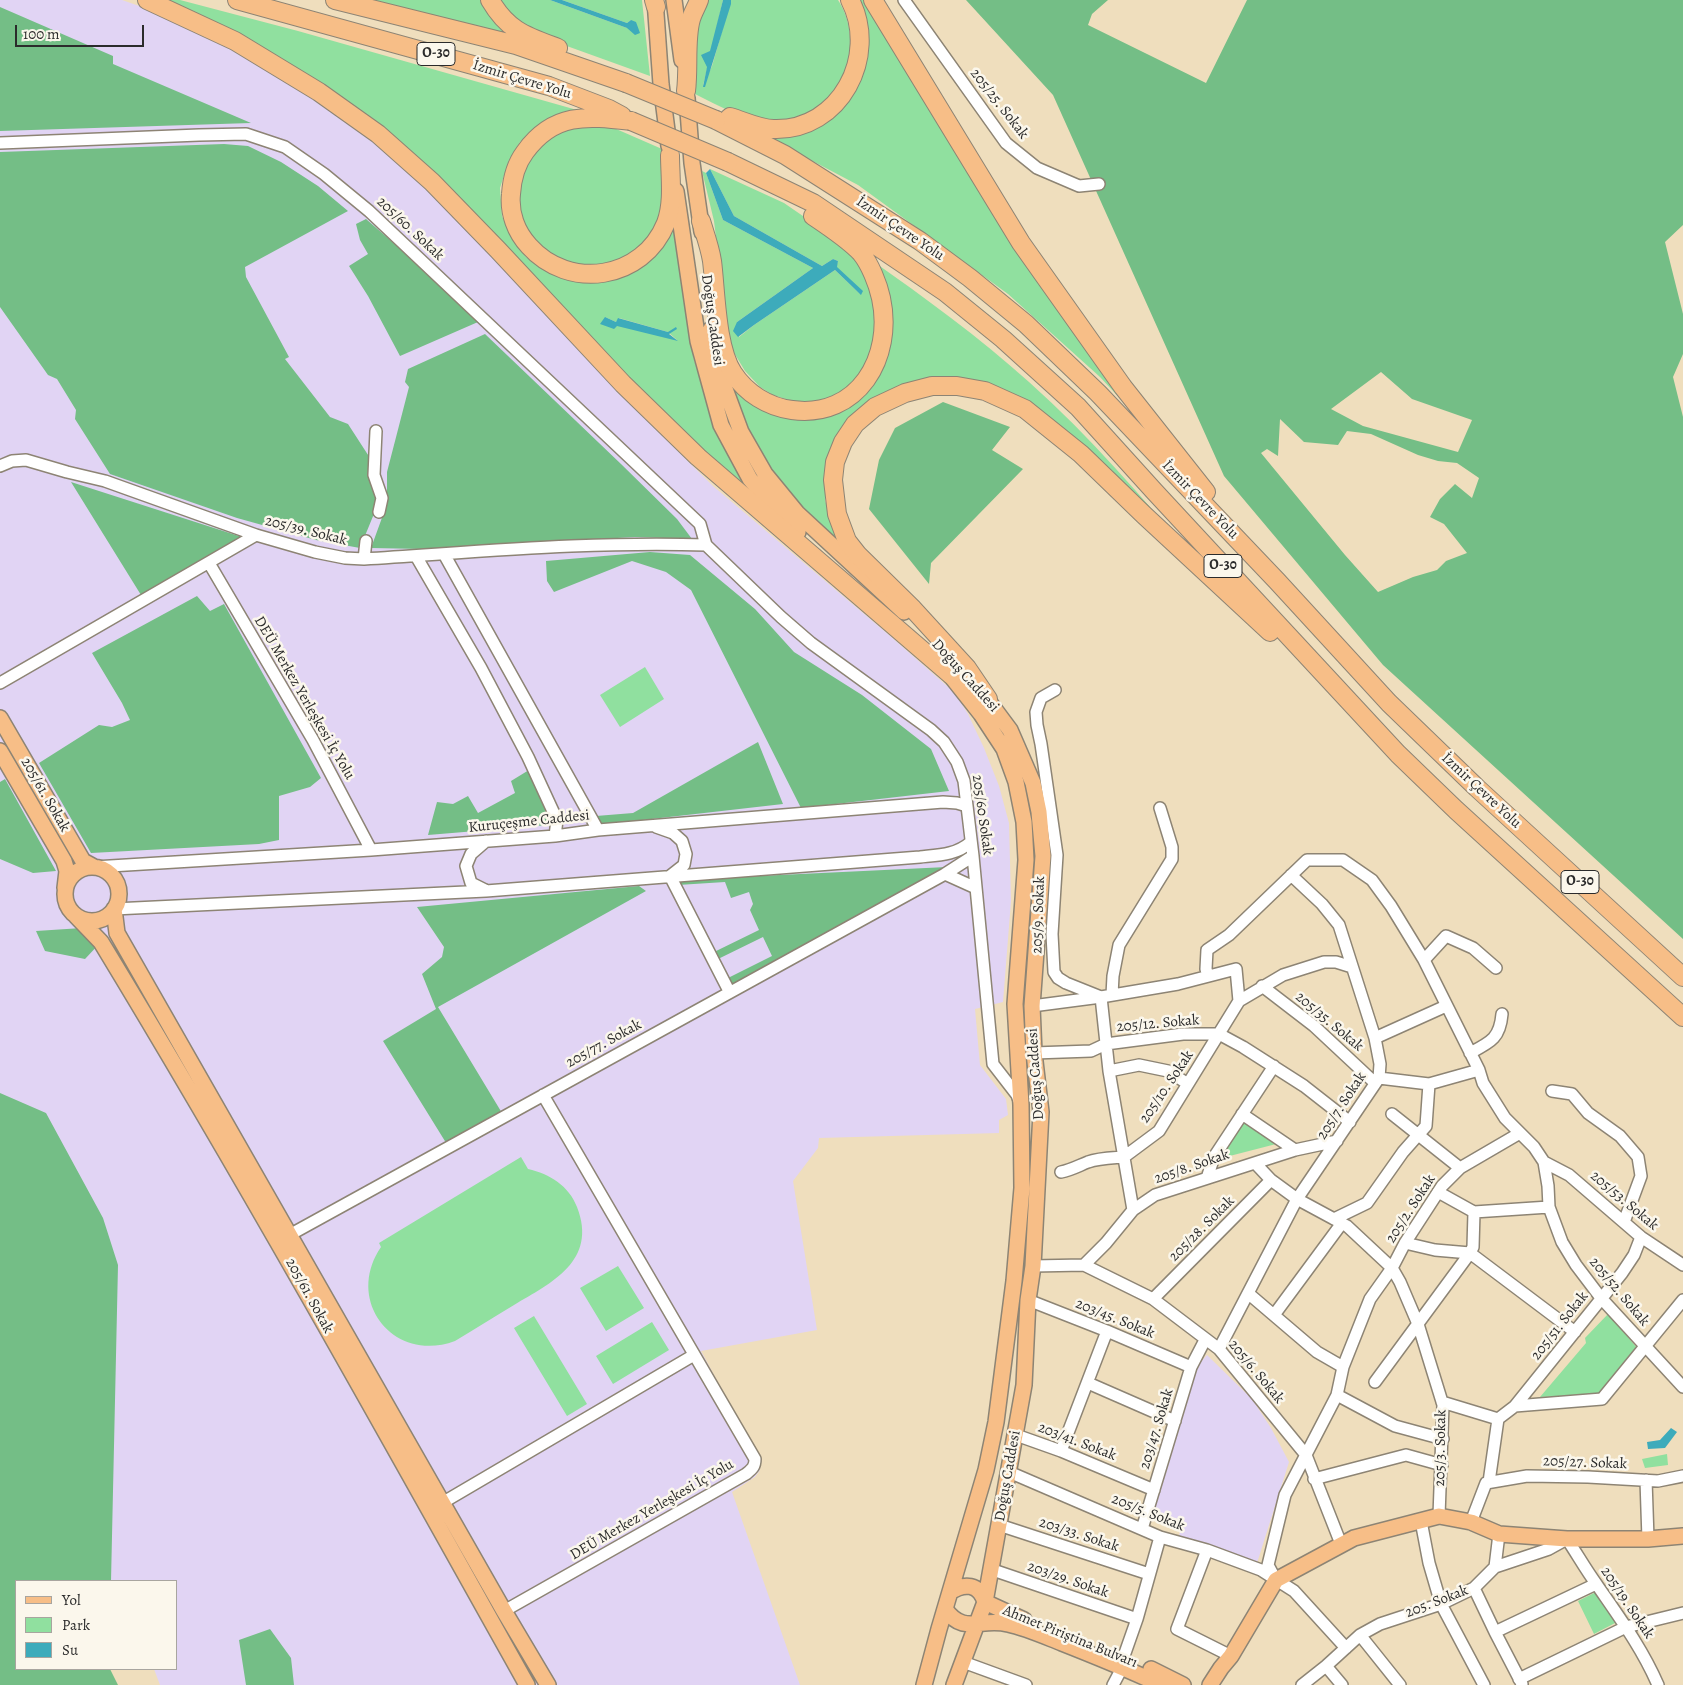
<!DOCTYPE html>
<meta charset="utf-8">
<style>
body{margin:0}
#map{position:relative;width:1683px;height:1685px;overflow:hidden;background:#efdebd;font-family:Alegreya,serif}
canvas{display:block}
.legend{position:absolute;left:15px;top:1580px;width:162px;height:90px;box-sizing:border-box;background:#fbf7ec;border:1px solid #a8a59f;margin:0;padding:6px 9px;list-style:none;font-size:15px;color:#2b2b2b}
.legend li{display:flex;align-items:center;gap:10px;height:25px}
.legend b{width:25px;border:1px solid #a8a59f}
.scale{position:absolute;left:15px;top:25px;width:129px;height:22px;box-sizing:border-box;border:2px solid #2b2b2b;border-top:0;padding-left:6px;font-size:15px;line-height:18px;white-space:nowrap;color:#2b2b2b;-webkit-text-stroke:4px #fbf7ec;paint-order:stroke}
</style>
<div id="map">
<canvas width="1683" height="1685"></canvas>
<ul class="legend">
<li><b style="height:6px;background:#f7be87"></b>Yol</li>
<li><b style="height:14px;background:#90e09f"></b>Park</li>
<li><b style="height:14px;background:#3dabbb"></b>Su</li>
</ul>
<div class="scale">100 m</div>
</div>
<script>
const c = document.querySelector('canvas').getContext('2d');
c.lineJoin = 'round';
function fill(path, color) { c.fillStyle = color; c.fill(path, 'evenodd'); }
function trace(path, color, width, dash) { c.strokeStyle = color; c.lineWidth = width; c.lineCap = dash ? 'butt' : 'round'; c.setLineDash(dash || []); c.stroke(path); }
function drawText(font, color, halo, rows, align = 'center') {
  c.font = font + ' Alegreya,serif'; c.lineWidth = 5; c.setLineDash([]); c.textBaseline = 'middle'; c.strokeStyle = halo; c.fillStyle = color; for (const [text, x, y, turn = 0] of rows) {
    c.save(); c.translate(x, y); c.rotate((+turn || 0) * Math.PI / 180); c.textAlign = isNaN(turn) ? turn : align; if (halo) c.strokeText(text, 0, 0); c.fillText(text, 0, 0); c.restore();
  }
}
fill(new Path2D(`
 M0,0h122l40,14 102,52 94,61 30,26 86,83 161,173 78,77 176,149 66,58 13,21 16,34 15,38 10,37 2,78 -8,101 -28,7 5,56 26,34 2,16 -9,5v13l-180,5 -1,10 -25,33 24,149 -116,21 59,110v9l-5,7 -23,15 68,193h-640l-6,-16h22v-88h-94l-82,-63z
 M1207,1355l45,44 19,29 18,34 -32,101 -78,-27 3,-11 -32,-10 43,-144z`), '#e1d4f4');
fill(new Path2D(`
 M163,0h17l118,31 279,79 -12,3 -28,16 -17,13 -11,18 -9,28 2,28 10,23 14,18 16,12 18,9 22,3 25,-1 66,-63 21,143 23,68 61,93 -80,-69 -269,-282zM605,317l11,5 3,-4 49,14 9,8 -60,-15z
 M372,0h110l42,41z
 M496,0h54l77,28 4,-8 -4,3 -65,-23h80l8,76 -122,-44z
 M706,0h17l-20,86 9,-20 19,-66h107c28,43 6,108 -46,120 -5,1 -13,4 -18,3 -29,-3 -54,-16 -79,-29l-2,-16 1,-50z
 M852,0h11l31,48 248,374 -42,-45 -92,-83 -150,-109 -91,-48 14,-2 74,-52z
 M607,125l55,24 3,19 -4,49 -11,22 -18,17 -23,10 -26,2 -24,-7 -20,-14 -15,-21 -7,-24 10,-45 35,-31z
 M710,169l74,34 51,35 15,13 17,24 10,35 -2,20 -4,25 -11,20 -20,19 -26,9 -19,-1 -22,-7 -13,-8 -15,-16 -12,-20 -6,-24 -13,-106 -12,-50 4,2 17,47 90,48 -76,54 2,15 15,-12 81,-55 25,24 -24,-27 2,-6 -5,-2 -11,7 -88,-50z
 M870,259c55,39 109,78 159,123 61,54 114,117 168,179l-75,-73 -145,-103 -101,15 -48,65 -3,35 8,27 15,28 -71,-70 -35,-64 -17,-39 23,15 79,16 58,-64z
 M645,667l19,32 -44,28 -20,-32z
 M1244,1118l36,25 -62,16z
 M521,1157l7,12c22,5 41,17 49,38 21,54 -26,76 -63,98 -20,12 -39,24 -59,36 -61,23 -111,-40 -74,-94l-2,-4z
 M618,1266l26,42 -38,23 -26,-43z
 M1608,1314l30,35 -39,46 -59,2 46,-54 -1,-5z
 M534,1316l53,88 -20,12 -53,-88z
 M652,1322l17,28 -56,34 -17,-28z
 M1667,1454l1,11 -23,3 -3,-9z
 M1600,1590l17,32 -23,12 -16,-33z`), '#90e09f');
fill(new Path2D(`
 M966,0h142l-16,14 -4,11 118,58 41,-83h436v225l-18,17 18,72v40l-10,23 10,40v522l-300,-274 -159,-189 -171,-381zM1381,372l31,27 60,21 -14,32 -95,-26 -32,-17zM1280,419l24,23 34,3 9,-14 24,3 47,21 20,6 19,2 22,15 -7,20 -17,-14 -15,15 -10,18 14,7 23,29 -21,8 -9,9 -24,7 -35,15 -33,-37 -84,-102 6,-4 11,7z
 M0,7l113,49v8l138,59 -251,8z
 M224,144l24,2 33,16 37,24 30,25 -103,56 1,10 43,80 -4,2 45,58 18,7 22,34 8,46 -18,44 -44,-8 -79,-22 -127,-44 -35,-55 1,-9 -19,-31 -9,-4 -48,-68v-155z
 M366,219l63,55 49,48 -78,34 -32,-60 -19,-30 19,-12 -8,-14 -4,-16z
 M485,334l136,130 56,55 15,20 -57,-2 -213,12 -51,-1 16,-44v-32l22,-85 -4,-5 3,-13z
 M943,402l67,25 -18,23 31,19 -92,94 -2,21 -60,-75 10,-49 16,-32z
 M71,482l171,55 -101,58z
 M650,552l40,3 65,54 39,43 68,43 69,54 18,42 -148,17 -110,-218 -25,-18 -34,-11 -78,31 -7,-11 -1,-20z
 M197,596l13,15 14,-7 97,174 -11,9 -31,9v44l-20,4 -168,9 -52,-90 60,-38 13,2 18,-7 -8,-17 -30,-50z
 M758,742l25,62 -184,21 -3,-9 37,-3z
 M529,770l21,50 -2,5 -120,10 9,-33 16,2 15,-8 10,17 37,-20 -4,-12z
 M5,779l51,92 -23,2 -33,-14v-77z
 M947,867l-218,119 -3,-7 46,-23 -9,-19 -47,23 -4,-7 47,-23 -9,-20 3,-6 -4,-12 -18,6 -6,-16 -47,3 -3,-5z
 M639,886l7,5 -208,116 64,106 -54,33 -65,-105 53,-32 -14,-35 20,-17 2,-10 -27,-40z
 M82,928l18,15 -15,16 -40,-8 -9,-20z
 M0,1093l46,20 57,105 15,47 -7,316h-95v88h94l8,16h-118z
 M270,1629l21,29 3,27h-48l-7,-45z`), '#74be86');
fill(new Path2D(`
 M550,0h12l65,23 4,-3 5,2 4,11 -5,2 -8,-7z
 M723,0h8v4l-26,83h-2l4,-20 -6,-12 9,-4z
 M710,169l24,47 88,50 11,-7 5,2 -1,6 26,24 -2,4 -26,-25 -81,55 -16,12 -5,-6 4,-9 76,-54 -90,-48 -17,-47z
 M605,317l11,5 2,-4 50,14 8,-5 1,2 -8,5 9,7 -61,-15 -3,3 -14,-5z
 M1671,1428l6,4 -12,16 -17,1 -1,-7 13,-2z`), '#3dabbb');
const minor = new Path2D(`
 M904,0l102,143 31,25 42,18 20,-2
 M0,143l199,-8 47,-1 39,13 39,27 45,37 331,313 6,21 75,72 30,26 120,87 13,12 13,20 7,19 9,75 20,208 24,31 3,8
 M376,431l-2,44 8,23 -3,14
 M0,466l12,-5 14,-1 41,12 38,9 151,54 59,17 30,6 19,1c114,-7 229,-18 342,-14
 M444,554l154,276
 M416,556l65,112 47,89 29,63 -2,16
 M364,559l2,-18
 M209,563l104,177 58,110
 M0,683l256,-148
 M1055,690l-14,8 -5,14 1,13 4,19 16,111 -5,79 2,38 4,6 8,5 35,14 8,74 24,139
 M656,827l17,6 9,8 4,13 -2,11 -14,11
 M94,867l277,-17 184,-14 43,-6 345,-28 14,1 10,3
 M945,874l31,14
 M670,876l59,115
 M485,890l-14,-7 -5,-17 5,-12 15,-13
 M114,909l372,-18 434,-34c19,-2 36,-2 51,-15
 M1424,960l22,-24 27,12 23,20
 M1208,976l-2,-7 1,-19 22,-15 78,-75h36l29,20 19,26 33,54 55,110 4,13 22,35 29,29 10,15 4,24 1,21 13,35 14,23 25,33 82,89
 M1262,986l52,40 61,57
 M1112,995l1,-19 6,-31 53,-86v-12l-12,-39
 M1032,1006l69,-9 77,-13 58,-15 3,32
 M1375,1038l71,-32
 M1034,1053l57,-2 15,-7 77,-10h36l24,13 61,39 46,36
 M1470,1053c21,-11 30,-15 32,-39
 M1109,1071l30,-6 29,6 20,13
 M1379,1078l50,6 50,-14
 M1552,1091l20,3 16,19 32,23 18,21 3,19 -17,46
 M1242,1114l53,36
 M1392,1114l68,54
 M1124,1157l35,-26 80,-130 44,-26 41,-13h12l16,5
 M1544,1162l25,13 72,62 42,28
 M1255,1163l16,17 26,19 50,27 45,42 8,14 18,42 25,81 -4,111
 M1061,1172c10,-2 17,-6 27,-10 11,-4 24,-4 36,-5
 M1207,1178l7,-21 60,-91
 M1438,1192l36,20 75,-5
 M1334,1219l33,-16 36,-51 23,-26 3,-42
 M284,1238l661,-364 28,-18
 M1405,1243l30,7 35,3 105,79
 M1084,1265l22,-22 27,-33 22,-15 140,-45 42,-9
 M1033,1266l51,-1 69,34 66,50 87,106 35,89
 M1249,1294l68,58 26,15
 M1153,1299l118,-119
 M1028,1300l79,31 84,36
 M1274,1315l68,-92
 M1219,1349l78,-150 82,-121 1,-14 -5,-26 -36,-113 -17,-21 -31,-29
 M1375,1382l95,-129 3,-6 1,-35
 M1088,1383l87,38
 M1337,1395l58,31 48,13
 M1442,1402l56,17
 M1515,1406l87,-7 81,-99
 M1016,1435l45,16 93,39
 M1061,1451l46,-120
 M1009,1472l151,65 47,13 54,20 33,21 52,57
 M1314,1479l92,-24 36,10
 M1646,1480l2,59
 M1489,1482l9,-63 17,-13 107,-133 12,-18 7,-18
 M442,1503l252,-148
 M1421,1521l8,42 12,41 43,81
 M1471,1522l15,-39 41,-7 61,1 70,4 25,-5
 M999,1525l150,49
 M1142,1529l49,-162 14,-27
 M1207,1550l-30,79 54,27
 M1495,1567l54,-18 18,-10c10,15 19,31 30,46 22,32 45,63 61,100
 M990,1569l147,50
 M1276,1580l-8,-15 17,-70 52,-100 6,-28 27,-68 22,-31 13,-25 37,-57 18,-18 60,-35
 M1474,1588l21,44 27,52
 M504,1611l242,-137c6,-5 9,-7 9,-15l-212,-364
 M1495,1632l101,-48
 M1360,1635l40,50
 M1124,1656l13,-37 23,-82
 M963,1662l63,23
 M1326,1666l16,19
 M1519,1679l107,-52 57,-14
 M1113,1685l10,-19
 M1302,1685l24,-19 34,-31 20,-11 61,-20 33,-16 21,-21 4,-33`);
const major = new Path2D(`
 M655,0l6,84 8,62
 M674,0l8,60
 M687,98l5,65 10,69
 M676,191l22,150 23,84 29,54 33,40 15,13
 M711,329l6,38 24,65 24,42 32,39 107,99
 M0,718l83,143 11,6
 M0,751l64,110 3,10 -2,17
 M65 894a27 27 0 1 1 54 0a27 27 0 1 1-54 0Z
 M114,909l3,24 387,678 44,74
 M76,916l25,26c148,244 287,494 426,743
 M950,1592c14,-9 29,-9 35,10
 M985,1602l39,18
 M945,1609c19,27 36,8 63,15 18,4 36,12 54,19 33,13 66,26 99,42
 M1151,1669l32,16
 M924,1685l15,-56 47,-159 10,-48 18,-141 8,-93 -1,-83 -6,-101 11,-144 -2,-38 -8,-40 -12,-33 -23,-35 -38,-48
 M954,1685l31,-83 39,-217 4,-85 5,-34 8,-154 -7,-59 -2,-47 11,-150 -4,-44 -6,-29 -23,-53 -29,-39
 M1210,1685l11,-17 10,-12 45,-76 78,-42 85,-22 32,6 28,12 68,5h81l35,-3`);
const highway = new Path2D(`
 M147,0l88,41 84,51 59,42 54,48 66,68 125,134 75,73 253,218
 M237,0l312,86 60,23 13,7
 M335,0l181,45 110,38
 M490,0c18,31 36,36 68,48
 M654,0l2,7
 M873,0l148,243 102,144 83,105
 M686,91c3,-23 -1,-52 5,-72 2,-7 6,-13 8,-19
 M730,117c14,4 29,12 44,12 66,2 105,-73 76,-129
 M716,120l69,35 135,86 50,37 56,46 72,69 179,188 112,122 88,85 206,189
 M631,121c-44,-5 -77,-9 -106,31 -9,12 -13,27 -14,42 -2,19 5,38 18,52 40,45 114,34 137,-23 8,-21 4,-47 4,-68
 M728,162l85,41 132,89 58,47 75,68 76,84 244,263 58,56 227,207
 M701,221c4,13 9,27 11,40 4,31 4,86 21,112 13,20 35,34 59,37 66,9 102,-53 89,-112 -3,-14 -11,-34 -20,-45 -12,-13 -33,-27 -48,-37
 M988,699l-21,-31 -54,-59 -55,-54 -11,-14 -10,-27 -4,-34 2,-18 8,-20 12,-18 20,-17 30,-14 27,-7h25l28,5 40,18 56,45 63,61 126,117`);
trace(minor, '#8d8474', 14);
trace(major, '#8d8474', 18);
trace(highway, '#8d8474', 20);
trace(minor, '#fff', 11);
trace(major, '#f7be87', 15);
trace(highway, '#f7be87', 18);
const highwayBridge = new Path2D(`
 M626,83l90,37
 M631,121l97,41`);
trace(highwayBridge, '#8d8474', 20, []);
trace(highwayBridge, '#f7be87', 18);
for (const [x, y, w] of [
 [436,54,38],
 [1223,566,38],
 [1580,882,38]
]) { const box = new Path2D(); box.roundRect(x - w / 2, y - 11.5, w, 23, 4); c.fillStyle = '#fbf7ec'; c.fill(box); trace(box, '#2b2b2b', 1); }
drawText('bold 14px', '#2b2b2b', null, [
 ["O-30",436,54],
 ["O-30",1223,566],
 ["O-30",1580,882]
]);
drawText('15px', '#2b2b2b', '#fbf7ec', [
 ["İzmir Çevre Yolu",522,80,17],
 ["205/25. Sokak",999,104,52],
 ["205/60. Sokak",410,229,43],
 ["İzmir Çevre Yolu",900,229,34],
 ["Doğuş Caddesi",712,320,82],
 ["İzmir Çevre Yolu",1200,500,46],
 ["205/39. Sokak",306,531,14],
 ["Doğuş Caddesi",965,676,48],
 ["DEÜ Merkez Yerleşkesi İç Yolu",304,698,60],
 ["İzmir Çevre Yolu",1481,791,43],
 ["205/61. Sokak",45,795,60],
 ["205/60 Sokak",982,815,82],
 ["Kuruçeşme Caddesi",529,822,-6],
 ["205/9. Sokak",1039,915,-88],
 ["205/35. Sokak",1329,1022,40],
 ["205/12. Sokak",1158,1024,-5],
 ["205/77. Sokak",604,1044,-29],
 ["Doğuş Caddesi",1036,1074,-94],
 ["205/10. Sokak",1167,1087,-56],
 ["205/7. Sokak",1342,1106,-57],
 ["205/8. Sokak",1192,1167,-19],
 ["205/53. Sokak",1624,1201,40],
 ["205/2. Sokak",1411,1209,-57],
 ["205/28. Sokak",1202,1229,-45],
 ["205/52. Sokak",1619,1292,50],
 ["205/61. Sokak",309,1296,61],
 ["203/45. Sokak",1115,1319,22],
 ["205/51. Sokak",1560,1326,-52],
 ["205/6. Sokak",1256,1372,50],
 ["203/47. Sokak",1157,1429,-73],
 ["203/41. Sokak",1077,1442,21],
 ["205/3. Sokak",1441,1448,-89],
 ["205/27. Sokak",1585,1463,2],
 ["Doğuş Caddesi",1008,1476,-80],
 ["DEÜ Merkez Yerleşkesi İç Yolu",652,1510,-30],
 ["205/5. Sokak",1148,1513,22],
 ["203/33. Sokak",1079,1535,18],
 ["203/29. Sokak",1068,1580,19],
 ["205. Sokak",1437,1602,-21],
 ["205/19. Sokak",1627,1603,56],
 ["Ahmet Piriştina Bulvarı",1070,1637,22]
]);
</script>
